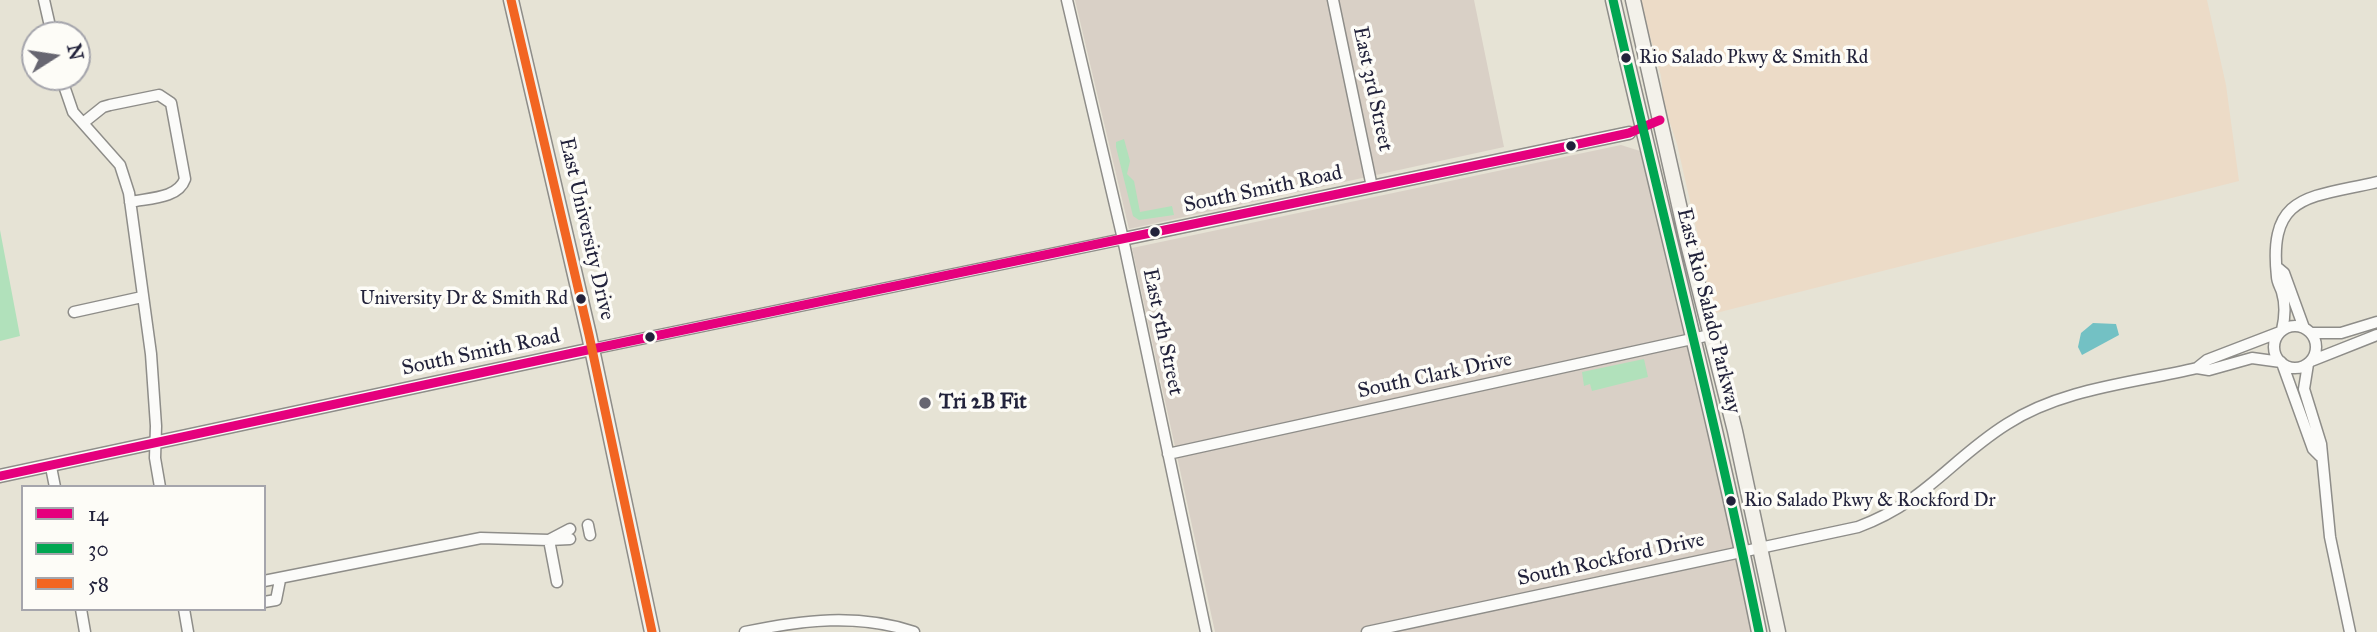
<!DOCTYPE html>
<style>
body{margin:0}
#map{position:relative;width:2377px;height:632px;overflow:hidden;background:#e6e3d5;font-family:"IM FELL Great Primer",serif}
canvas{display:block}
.legend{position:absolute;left:21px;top:485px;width:245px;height:126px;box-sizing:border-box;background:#fdfcf7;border:2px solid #a5a5ac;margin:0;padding:9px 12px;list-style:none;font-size:21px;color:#22223b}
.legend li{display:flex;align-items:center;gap:14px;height:35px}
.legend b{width:35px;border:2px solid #a5a5ac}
.north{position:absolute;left:21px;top:21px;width:70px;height:70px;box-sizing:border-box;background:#fdfcf7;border:2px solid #a5a5ac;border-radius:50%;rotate:78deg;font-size:19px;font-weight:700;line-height:28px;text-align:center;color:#22223b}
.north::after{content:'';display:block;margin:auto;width:24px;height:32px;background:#676671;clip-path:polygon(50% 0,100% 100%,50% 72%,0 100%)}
</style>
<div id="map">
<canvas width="2377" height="632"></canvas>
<ul class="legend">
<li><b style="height:9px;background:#e5007d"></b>14</li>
<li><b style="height:9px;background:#00a651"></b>30</li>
<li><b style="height:9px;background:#f26522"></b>58</li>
</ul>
<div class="north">N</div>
</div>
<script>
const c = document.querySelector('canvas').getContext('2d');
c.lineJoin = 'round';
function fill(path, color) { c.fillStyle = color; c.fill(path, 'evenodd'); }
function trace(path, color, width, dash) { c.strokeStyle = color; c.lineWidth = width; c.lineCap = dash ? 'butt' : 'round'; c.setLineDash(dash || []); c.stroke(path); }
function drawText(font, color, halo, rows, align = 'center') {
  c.font = font + ' "IM FELL Great Primer",serif'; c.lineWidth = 7; c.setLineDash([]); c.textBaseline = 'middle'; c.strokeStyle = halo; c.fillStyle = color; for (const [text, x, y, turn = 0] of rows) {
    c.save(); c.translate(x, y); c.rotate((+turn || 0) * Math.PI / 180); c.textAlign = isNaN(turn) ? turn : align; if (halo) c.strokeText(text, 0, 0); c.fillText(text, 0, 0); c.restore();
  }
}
fill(new Path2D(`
 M1640,0h567l19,85 13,96 -527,133 -9,-31 -5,-47 -21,-92 -13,-39 -3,-29z`), '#ecdbc7');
fill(new Path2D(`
 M1075,0h399l30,147 -375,82z
 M1621,145l19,6 73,294 40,187h-538l-83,-384z`), '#d9d0c6');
fill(new Path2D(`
 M1124,139l6,22 -3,13 7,7 6,31 32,-6 2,9 -35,5 -6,-4 -17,-69v-5z
 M0,230l20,106 -20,5z
 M1644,359l4,18 -56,14 -2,-7 -6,2 -2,-14z`), '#b1e1bb');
fill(new Path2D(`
 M2093,323l23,1 3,11 -37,20 -4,-8 3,-14z`), '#73c1c4');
const minor = new Path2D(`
 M44,0l8,35
 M1067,0l56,239 83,393
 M1333,0l39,187
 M61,77l12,35 47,53 9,28 22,161 5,72 -1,32 5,29
 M83,123l20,-16 7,-2 49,-10 12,8 14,76c-7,20 -37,19 -55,23
 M2278,268l6,5 20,55
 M74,312l68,-15
 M2274 347a21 21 0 1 1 42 0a21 21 0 1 1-42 0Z
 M2282,330c3,-13 4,-25 0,-38 -1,-4 -5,-10 -5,-15 -9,-84 32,-79 100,-95
 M2311,333h30l36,-11
 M592,349l531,-110
 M2311,361l66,-26
 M2282,363l31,86 7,7
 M2308,364l-4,25 17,55 9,93 20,95
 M2197,368l10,-8 73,-28
 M1168,454l542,-119
 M51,467l4,20
 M588,525l2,10
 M570,529l-21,11 21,-1
 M264,581l217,-43 68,2 8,42
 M264,602l12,-2 4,-20
 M81,609l4,23
 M184,609l4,23
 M745,632c57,-12 113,-19 169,0
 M1367,632l491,-105c68,-25 93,-68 149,-103 56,-36 127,-41 190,-56l12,2 43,-12 29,4`);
const tertiary = new Path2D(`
 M1123,239l506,-106
 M0,476l592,-127`);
const secondary = new Path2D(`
 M511,0l78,335 63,297
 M1613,0c48,211 103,420 146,632
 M1633,0l53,236 49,195 43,201`);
trace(minor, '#8e8d89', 13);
trace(tertiary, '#8e8d89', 15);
trace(secondary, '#8e8d89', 17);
trace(minor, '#fbfbf9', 10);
trace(tertiary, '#fbfbf9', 12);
trace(secondary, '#f3f1ea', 14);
trace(new Path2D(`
 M0,476l573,-123 996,-207 60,-13 31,-13`), '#e5007d', 9);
trace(new Path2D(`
 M1613,0c48,211 103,420 146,632`), '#00a651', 9);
trace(new Path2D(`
 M511,0l78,335 63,297`), '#f26522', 9);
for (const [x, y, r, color] of [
 [1626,58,6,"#22223b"],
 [1571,146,6,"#22223b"],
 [1155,232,6,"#22223b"],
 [581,299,6,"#22223b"],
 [650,337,6,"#22223b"],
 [925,403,7,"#676671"],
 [1731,501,6,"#22223b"]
]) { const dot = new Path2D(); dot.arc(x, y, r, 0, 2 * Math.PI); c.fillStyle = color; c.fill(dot); trace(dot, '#fdfcf7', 2.5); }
drawText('19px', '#22223b', '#fdfcf7', [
 ["Rio Salado Pkwy & Smith Rd",1639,58],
 ["University Dr & Smith Rd",568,299,"right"],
 ["Rio Salado Pkwy & Rockford Dr",1744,501]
], 'left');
drawText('21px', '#22223b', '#fdfcf7', [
 ["East 3rd Street",1372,89,78],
 ["South Smith Road",1263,190,-12],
 ["East University Drive",586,229,77],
 ["East Rio Salado Parkway",1708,311,76],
 ["East 5th Street",1162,332,78],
 ["South Smith Road",481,353,-12],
 ["South Clark Drive",1435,376,-12],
 ["South Rockford Drive",1611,560,-12]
]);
drawText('bold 21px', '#22223b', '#fdfcf7', [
 ["Tri 2B Fit",939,403]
], 'left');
</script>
